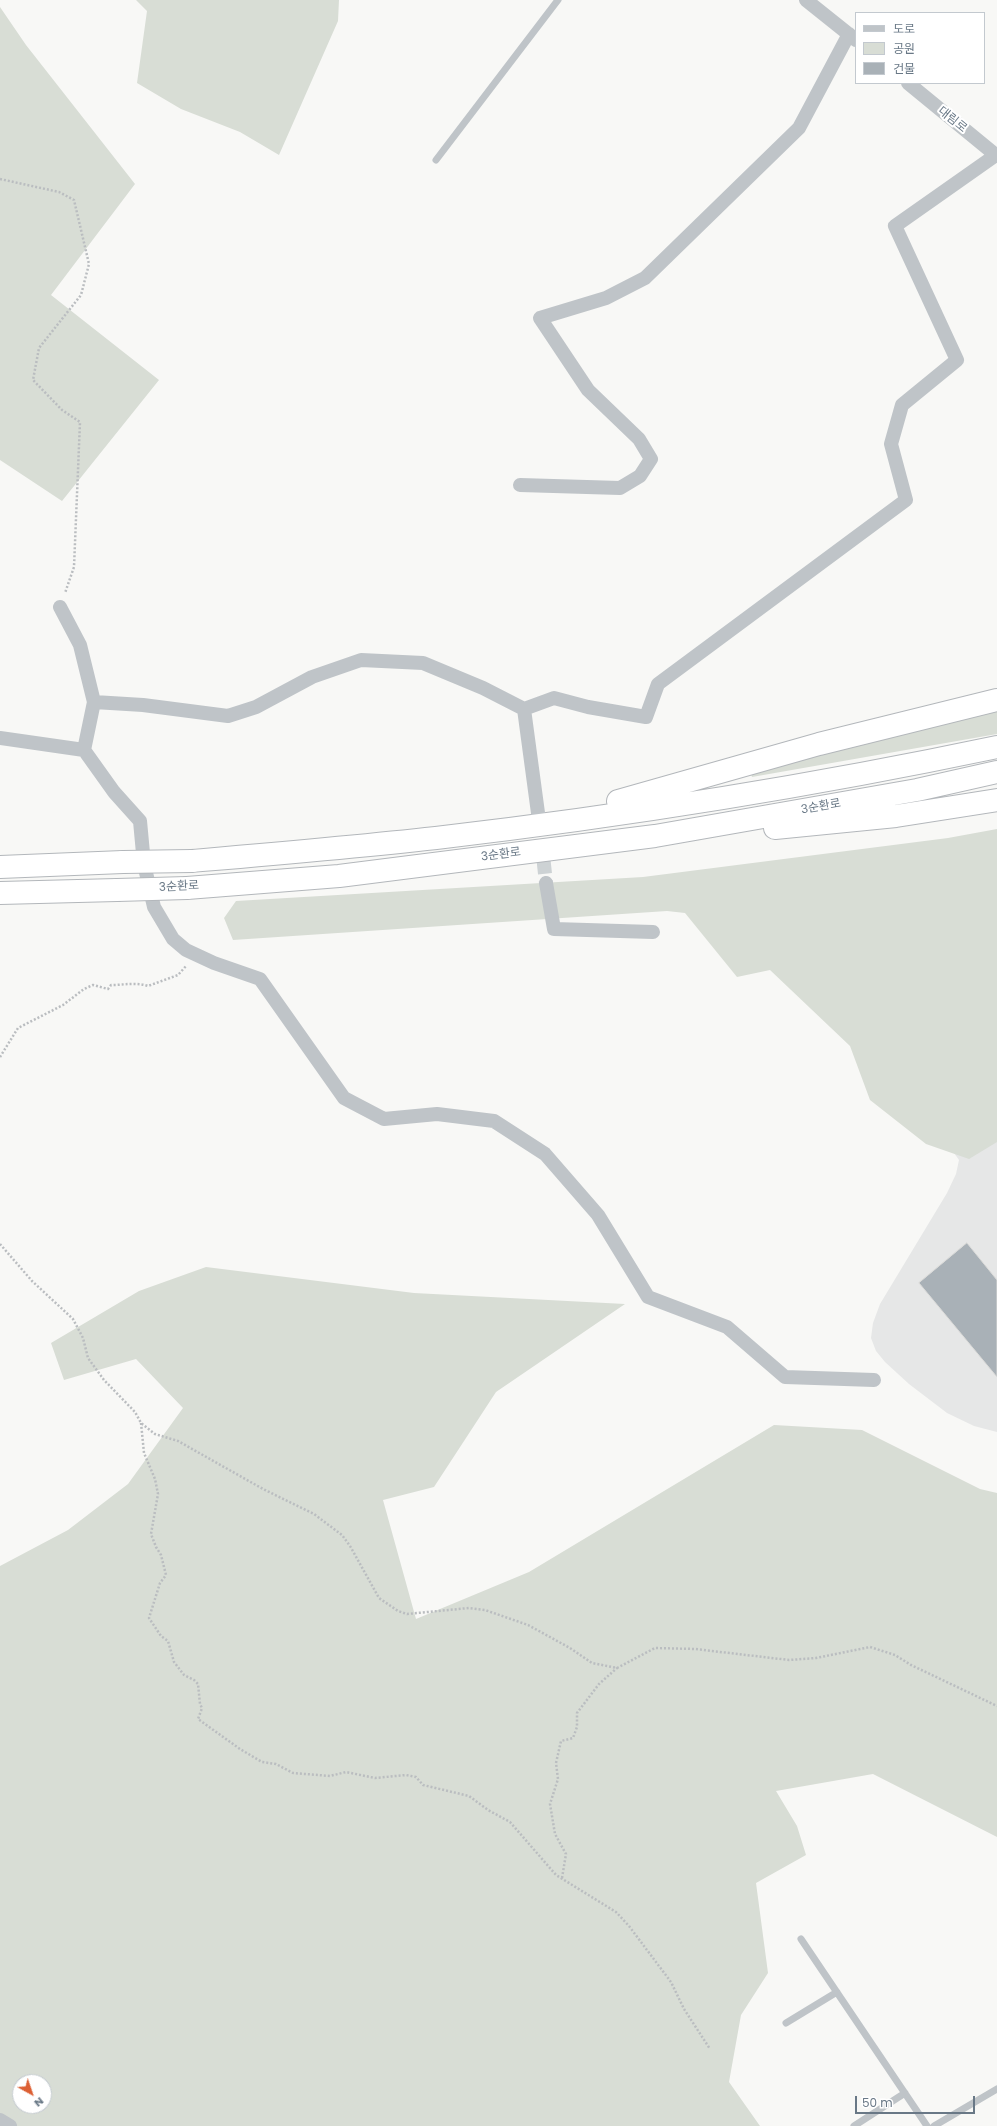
<!DOCTYPE html>
<meta charset="utf-8">
<style>
body{margin:0}
#map{position:relative;width:997px;height:2126px;overflow:hidden;background:#f8f8f6;font-family:Poppins,"Noto Sans KR",sans-serif}
canvas{display:block}
.legend{position:absolute;left:855px;top:12px;width:130px;height:72px;box-sizing:border-box;background:#fff;border:1px solid #c3c9cf;margin:0;padding:5px 7px;list-style:none;font-size:12px;color:#697886}
.legend li{display:flex;align-items:center;gap:8px;height:20px}
.legend b{width:20px;border:1px solid #c3c9cf}
.north{position:absolute;left:12px;top:2074px;width:40px;height:40px;box-sizing:border-box;background:#fff;border:1px solid #c3c9cf;border-radius:50%;rotate:140deg;font-size:11px;font-weight:700;line-height:16px;text-align:center;color:#697886}
.north::after{content:'';display:block;margin:auto;width:14px;height:18px;background:#dc5f33;clip-path:polygon(50% 0,100% 100%,50% 72%,0 100%)}
.scale{position:absolute;left:855px;top:2096px;width:120px;height:18px;box-sizing:border-box;border:2px solid #697886;border-top:0;padding-left:5px;font-size:12px;line-height:14px;white-space:nowrap;color:#697886;-webkit-text-stroke:3px #fff;paint-order:stroke}
</style>
<div id="map">
<canvas width="997" height="2126"></canvas>
<ul class="legend">
<li><b style="height:5px;background:#bfc4c8"></b>도로</li>
<li><b style="height:11px;background:#d8ddd5"></b>공원</li>
<li><b style="height:11px;background:#a9b1b7"></b>건물</li>
</ul>
<div class="north">N</div>
<div class="scale">50 m</div>
</div>
<script>
const c = document.querySelector('canvas').getContext('2d');
c.lineJoin = 'round';
function fill(path, color) { c.fillStyle = color; c.fill(path, 'evenodd'); }
function trace(path, color, width, dash) { c.strokeStyle = color; c.lineWidth = width; c.lineCap = dash ? 'butt' : 'round'; c.setLineDash(dash || []); c.stroke(path); }
function drawText(font, color, halo, rows, align = 'center') {
  c.font = font + ' Poppins,"Noto Sans KR",sans-serif'; c.lineWidth = 4; c.setLineDash([]); c.textBaseline = 'middle'; c.strokeStyle = halo; c.fillStyle = color; for (const [text, x, y, turn = 0] of rows) {
    c.save(); c.translate(x, y); c.rotate((+turn || 0) * Math.PI / 180); c.textAlign = isNaN(turn) ? turn : align; if (halo) c.strokeText(text, 0, 0); c.fillText(text, 0, 0); c.restore();
  }
}
fill(new Path2D(`
 M997,1000v432l-23,-6 -27,-13 -38,-29 -24,-22 -9,-11 -5,-13 2,-15 7,-19 67,-111 9,-19 3,-14 -10,-14z`), '#e6e7e7');
fill(new Path2D(`
 M136,0h203l-1,21 -59,134 -39,-23 -59,-23 -44,-26 10,-72z
 M0,7l26,38 109,139 -84,111 108,85 -97,121 -62,-41z
 M997,708v26l-245,43 -2,-6z
 M997,829v313l-28,17 -43,-15 -56,-44 -20,-54 -80,-76 -33,7 -52,-64 -18,-2 -434,29 -9,-22 12,-17 407,-24 305,-39z
 M206,1267l208,26 211,11 -129,88 -62,95 -51,13 33,119 113,-47 245,-147 88,5 118,59 17,4v344l-124,-63 -97,17 21,35 9,29 -50,28 12,90 -27,42 -12,67 31,44h-757l-3,-5v-555l68,-36 60,-46 55,-76 -47,-49 -72,21 -13,-37 88,-52zM20,2082h24v24h-24z`), '#d8ddd5');
const building = new Path2D(`
 M967,1243l30,37v97l-78,-94z`);
fill(building, '#a9b1b7');
trace(building, '#dadad8', 1);
trace(new Path2D(`
 M539,818l7,65`), '#cdd2d4', 14, [14, 7]);
const trunk = new Path2D(`
 M618,801l201,-57 178,-44
 M775,828l121,-12 101,-16
 M192,861c81,-7 163,-14 244,-23 188,-22 376,-52 561,-91
 M0,867l123,-5
 M187,888l152,-12 316,-40 262,-46 80,-18
 M0,893l117,-3`);
trace(trunk, '#b3b7bb', 24);
trace(new Path2D(`
 M0,179l59,13 15,8 15,64 -8,31 -42,53 -6,32 29,30 18,12 -6,145 -9,26
 M0,1057l18,-29 45,-23 21,-16 9,-4 15,4 3,-4c13,0 25,-3 37,1l30,-11 8,-9
 M0,1244l32,37 41,38 10,19 5,20 16,22 31,32 6,11 14,11 23,7 85,48 51,25 28,21 8,11 29,52 19,13 9,3 62,-6 16,2 43,15 42,23 22,15 25,5 38,-20 40,1 94,11 27,-2 54,-11 25,8 16,10 86,41
 M141,1423l3,30 11,26 3,15 -7,40 5,13 5,8 5,20 -6,8 -11,35 12,18 7,5 6,21 10,13 10,5 4,4 2,20 2,4 -4,11 42,30 22,13 14,2 17,9 37,3 16,-4 29,6 31,-3 10,2 7,8 46,11 19,14 22,12 46,53 60,37 13,14 42,56 13,27 26,40
 M562,1878l4,-24 -11,-20 -5,-30 8,-25 -2,-16 5,-22 12,-3 4,-11v-14l22,-29 18,-16`), '#babdc0', 2.5, [2, 2]);
trace(new Path2D(`
 M436,160l122,-160
 M801,1939l126,187
 M786,2023l51,-31
 M854,2126l51,-33
 M934,2126l63,-37`), '#bfc4c8', 7);
trace(new Path2D(`
 M806,0l50,40
 M908,83l89,73
 M520,485l100,3 20,-12 11,-17 -12,-20 -51,-49 -48,-72 66,-20 39,-20 154,-150 50,-94
 M60,607l20,38 14,57 49,3 85,11 28,-9 56,-30 49,-17 62,3 60,25 41,21 30,-11 34,9 58,10 12,-33 248,-184 -15,-56 11,-39 55,-45 -62,-134 101,-71
 M524,709l14,104
 M0,738l84,12 30,42 26,29 4,43 10,43 19,32 13,11 28,13 46,16 84,119 40,21 53,-5 57,7 51,33 53,61 50,82 79,30 58,50 89,3
 M84,750l10,-48
 M546,883l8,46 99,3
 M0,2120l10,6`), '#bfc4c8', 14);
trace(trunk, '#fff', 22);
const trunkBridge = new Path2D(`
 M123,862l69,-1
 M117,890l70,-2`);
trace(trunkBridge, '#b3b7bb', 24, []);
trace(trunkBridge, '#fff', 22);
drawText('12px', '#697886', '#fff', [
 ["대림로",952,120,39],
 ["3순환로",821,807,-10],
 ["3순환로",501,855,-7],
 ["3순환로",179,887,-3]
]);
</script>
